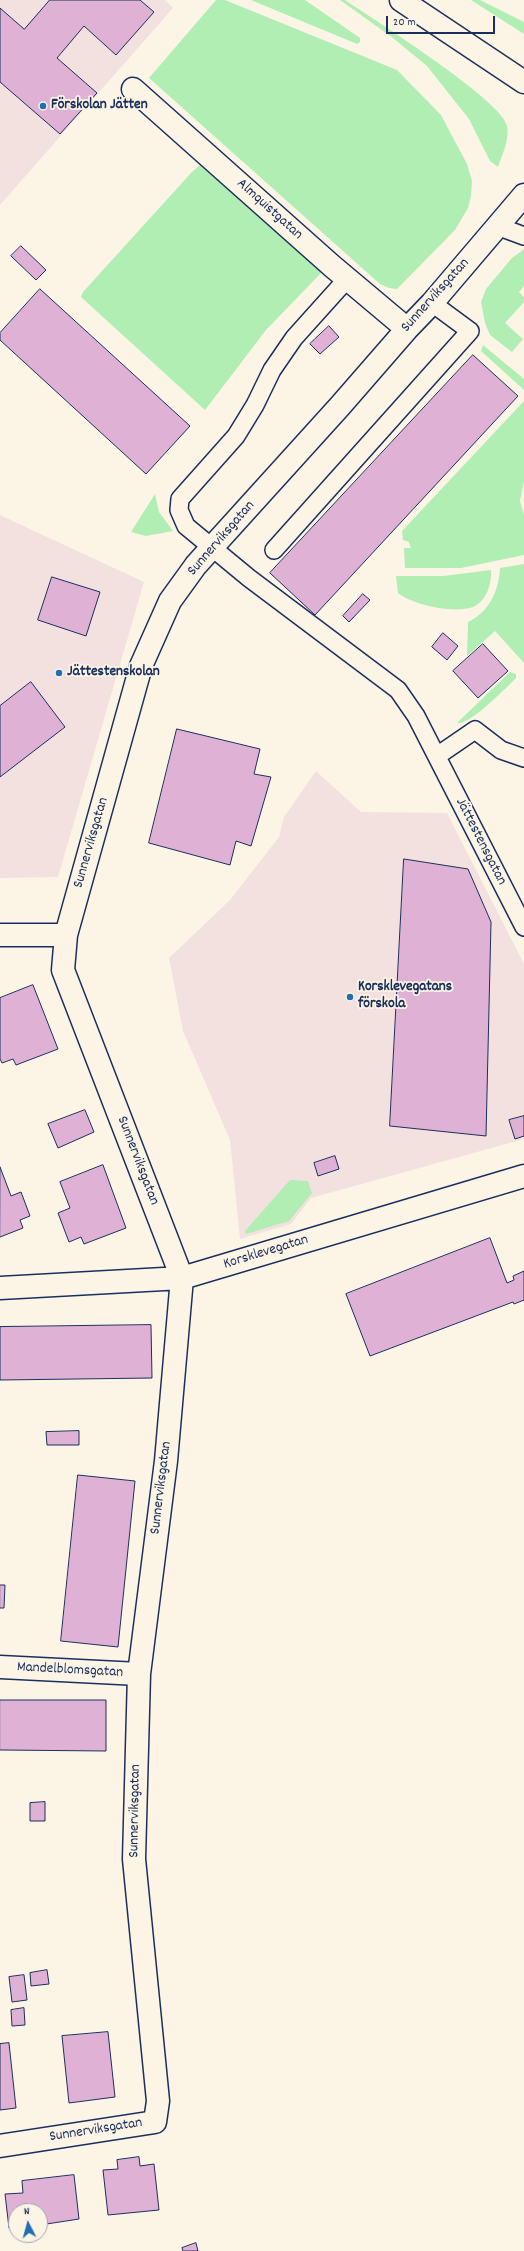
<!DOCTYPE html>
<meta charset="utf-8">
<style>
body{margin:0}
#map{position:relative;width:524px;height:2251px;overflow:hidden;background:#fcf5e5;font-family:Dekko,sans-serif}
canvas{display:block}
.north{position:absolute;left:8px;top:2203px;width:40px;height:40px;box-sizing:border-box;background:#fcf5e5;border:1px solid #a2a6af;border-radius:50%;rotate:354deg;font-size:11px;font-weight:700;line-height:16px;text-align:center;color:#1b2f5e}
.north::after{content:'';display:block;margin:auto;width:14px;height:18px;background:#1f6fb2;clip-path:polygon(50% 0,100% 100%,50% 72%,0 100%)}
.scale{position:absolute;left:386px;top:16px;width:109px;height:18px;box-sizing:border-box;border:2px solid #1b2f5e;border-top:0;padding-left:5px;font-size:12px;line-height:14px;white-space:nowrap;color:#1b2f5e;-webkit-text-stroke:3px #fcf5e5;paint-order:stroke}
</style>
<div id="map">
<canvas width="524" height="2251"></canvas>
<div class="north">N</div>
<div class="scale">20 m</div>
</div>
<script>
const c = document.querySelector('canvas').getContext('2d');
c.lineJoin = 'round';
function fill(path, color) { c.fillStyle = color; c.fill(path, 'evenodd'); }
function trace(path, color, width, dash) { c.strokeStyle = color; c.lineWidth = width; c.lineCap = dash ? 'butt' : 'round'; c.setLineDash(dash || []); c.stroke(path); }
function drawText(font, color, halo, rows, align = 'center') {
  c.font = font + ' Dekko,sans-serif'; c.lineWidth = 3.5; c.setLineDash([]); c.textBaseline = 'middle'; c.strokeStyle = halo; c.fillStyle = color; for (const [text, x, y, turn = 0] of rows) {
    c.save(); c.translate(x, y); c.rotate((+turn || 0) * Math.PI / 180); c.textAlign = isNaN(turn) ? turn : align; if (halo) c.strokeText(text, 0, 0); c.fillText(text, 0, 0); c.restore();
  }
}
fill(new Path2D(`
 M0,0h165l8,8 -173,197z
 M0,515l144,67 -86,295 -58,1z
 M316,771l45,41 86,1 77,151v175l-213,59 -20,26 -51,15 -10,-99 -47,-109 -14,-73 61,-58 49,-63 5,-20z`), '#f3e1e0');
fill(new Path2D(`
 M216,0h9l172,70 44,45 26,49 5,17 -1,15 -3,12 -13,22 -58,59 -8,-1 -9,-4 -231,-206z
 M251,0h54l55,38v4l-3,2z
 M340,0h5c28,19 158,101 162,126 3,13 -5,29 -9,41l-8,-6 -21,-42 -42,-53 -34,-28z
 M471,0h9l44,22v12z
 M200,165l123,106 -57,59 -61,80 -124,-113 2,-5 108,-119z
 M524,249v37l-5,6 5,5v5l-19,21 18,16 -11,13 -22,-17 -5,-12 -4,-21 5,-13 26,-31z
 M483,345l41,34v11l-43,-39z
 M524,401v80l-4,20 4,14v40l-63,13h-56l-1,-20h7l-2,-6 -6,-2 -1,-9z
 M155,494l4,18 14,19 -27,5 -15,-4z
 M524,564v99l-29,-32 -28,25 1,-34c21,-10 31,-31 32,-54z
 M491,570c1,13 -4,31 -18,37 -18,7 -60,-2 -75,-14l-2,-17h47z
 M510,672l6,2v4c-9,9 -47,48 -59,45z
 M290,1180l18,1 4,12 -23,28 -43,13 -1,-3z`), '#b1eeb3');
const building = new Path2D(`
 M50,0h90l14,12 -38,43 -32,-29 -27,32 40,35 -37,41 -60,-52v-74l24,21z
 M21,246l25,24 -10,10 -25,-24z
 M40,289l150,137 -44,48 -146,-134v-7z
 M329,326l10,11 -19,17 -10,-10z
 M473,355l45,41 -203,219 -45,-42z
 M52,577l48,15 -14,44 -48,-16z
 M363,594l7,6 -21,22 -6,-6z
 M443,633l15,13 -11,14 -15,-13z
 M483,644l25,27 -30,27 -25,-27z
 M31,682l34,45 -65,50v-71z
 M177,729l83,20 -6,25 17,3 -20,69 -15,-5 -6,24 -81,-22z
 M404,859l64,10 23,53 -5,214 -96,-10z
 M33,985l25,64 -42,16 -3,-6 -11,4 -2,-4v-61z
 M85,1110l9,22 -36,16 -10,-24z
 M524,1116v20l-9,3 -6,-19z
 M335,1156l4,13 -21,7 -4,-13z
 M103,1165l23,63 -42,16 -3,-7 -12,5 -11,-29 12,-5 -10,-26z
 M0,1167l11,29 10,-4 9,24 -10,4 3,8 -23,9z
 M490,1238l17,45 7,-3 -1,-4 11,-5v29l-10,4 -1,-2 -143,54 -24,-62z
 M151,1325l1,53 -152,2v-53z
 M79,1431v14h-32l-1,-13z
 M78,1475l57,6 -17,166 -57,-6z
 M0,1585h5l-1,23h-4z
 M0,1700h106v51l-106,-1z
 M45,1802v19h-15v-18z
 M47,1970l2,14 -18,2 -1,-13z
 M24,1975l3,25 -15,2 -3,-25z
 M24,2008l1,17 -13,1 -1,-16z
 M108,2032l7,65 -46,6 -7,-67z
 M9,2043l7,65 -16,2v-66z
 M139,2157l1,9 14,-2 5,46 -51,5 -5,-45 15,-1 -1,-9z
 M74,2175l5,44 -39,6v-14h-24v16l-7,1 -4,-34 18,-1 -1,-12z
 M196,2243l2,8h-15l-1,-3z`);
fill(building, '#dfb2d5');
trace(building, '#1b2f5e', 1);
const lane = new Path2D(`
 M497,226l27,10
 M347,279l-53,59 -22,32 -17,35 -19,31 -56,63 -1,11 7,16 63,52 149,112 18,26 108,211
 M274,550l196,-219 -38,-28
 M437,756l38,-26 26,20 23,8`);
const street = new Path2D(`
 M133,89l199,177 75,63
 M0,935h66
 M0,1288l182,-10 342,-102
 M0,1667l139,7
 M0,2146l155,-24 3,-21 -24,-242 5,-185 27,-213 16,-183 -119,-308 3,-35 75,-269 29,-65 26,-36 144,-159 67,-77 25,-26 92,-108`);
const secondary = new Path2D(`
 M401,0l123,82`);
trace(lane, '#1b2f5e', 20);
trace(street, '#1b2f5e', 25);
trace(secondary, '#1b2f5e', 25);
trace(lane, '#fcf5e5', 17);
trace(street, '#fcf5e5', 22);
trace(secondary, '#fcf5e5', 22);
for (const [x, y, r, color] of [
 [43,106,4,"#1f6fb2"],
 [59,673,4,"#1f6fb2"],
 [350,997,4,"#1f6fb2"]
]) { const dot = new Path2D(); dot.arc(x, y, r, 0, 2 * Math.PI); c.fillStyle = color; c.fill(dot); trace(dot, '#fcf5e5', 1.5); }
drawText('bold 15px', '#1b2f5e', '#fcf5e5', [
 ["Förskolan Jätten",51,106],
 ["Jättestenskolan",67,673],
 ["Korsklevegatans",358,988],
 ["förskola",358,1005]
], 'left');
drawText('15px', '#1b2f5e', '#fcf5e5', [
 ["Almquistgatan",269,210,42],
 ["Sunnerviksgatan",436,296,-48],
 ["Sunnerviksgatan",222,539,-49],
 ["Jättestensgatan",480,842,63],
 ["Sunnerviksgatan",92,843,-74],
 ["Sunnerviksgatan",137,1161,69],
 ["Korsklevegatan",266,1253,-17],
 ["Sunnerviksgatan",162,1488,-83],
 ["Mandelblomsgatan",70,1671,3],
 ["Sunnerviksgatan",136,1811,-89],
 ["Sunnerviksgatan",96,2131,-9]
]);
</script>
